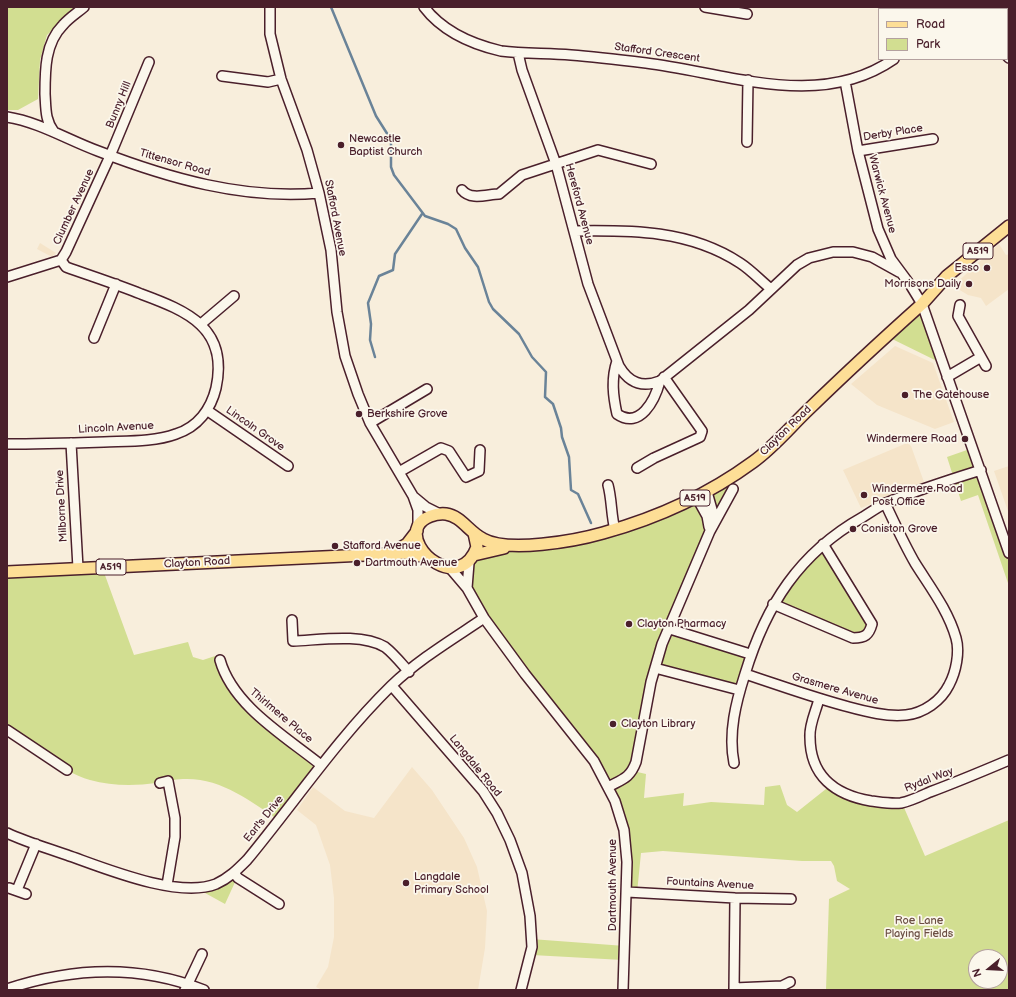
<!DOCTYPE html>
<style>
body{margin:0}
#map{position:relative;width:1016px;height:997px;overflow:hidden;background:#f8eedc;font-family:"Balsamiq Sans",sans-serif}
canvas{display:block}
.frame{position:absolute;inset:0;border:8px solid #4a1f2b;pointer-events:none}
.legend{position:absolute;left:878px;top:8px;width:130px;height:52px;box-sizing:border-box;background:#fbf7ec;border:1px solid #b4a19f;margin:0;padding:5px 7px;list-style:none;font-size:12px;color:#4a1f2b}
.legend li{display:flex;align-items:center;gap:8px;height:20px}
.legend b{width:20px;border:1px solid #b4a19f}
.north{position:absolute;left:968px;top:949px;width:40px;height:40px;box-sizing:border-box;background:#fbf7ec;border:1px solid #b4a19f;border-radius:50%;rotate:252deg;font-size:11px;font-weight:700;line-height:16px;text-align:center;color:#4a1f2b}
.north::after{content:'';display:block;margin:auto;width:14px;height:18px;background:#4a1f2b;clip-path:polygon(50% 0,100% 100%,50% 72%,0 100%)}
</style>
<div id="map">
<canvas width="1016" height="997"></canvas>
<div class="frame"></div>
<ul class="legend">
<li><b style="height:5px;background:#fdde96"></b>Road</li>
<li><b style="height:11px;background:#d2de91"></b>Park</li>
</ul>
<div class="north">N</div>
</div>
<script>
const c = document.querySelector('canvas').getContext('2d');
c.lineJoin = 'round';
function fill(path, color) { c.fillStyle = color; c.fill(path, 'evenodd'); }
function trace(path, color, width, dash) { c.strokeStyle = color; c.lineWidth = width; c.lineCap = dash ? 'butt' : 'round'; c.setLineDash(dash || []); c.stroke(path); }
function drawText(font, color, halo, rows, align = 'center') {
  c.font = font + ' "Balsamiq Sans",sans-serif'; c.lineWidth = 3.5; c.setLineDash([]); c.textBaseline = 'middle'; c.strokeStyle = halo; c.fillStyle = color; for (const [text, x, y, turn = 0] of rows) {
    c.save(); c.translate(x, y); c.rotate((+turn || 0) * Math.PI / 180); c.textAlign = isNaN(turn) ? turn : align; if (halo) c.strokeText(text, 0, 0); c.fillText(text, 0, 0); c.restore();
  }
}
fill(new Path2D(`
 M966,7h43v42l-2,-2v-38h-39z
 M40,243l16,10 -4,4 -15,-8z
 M999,244l7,11 3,-1v35l-23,17 -5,-8 -13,-3 -15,-9z
 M895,346l38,17 21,59 -19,7 -58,-24 -26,-21z
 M907,443l4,3 13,36 -63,26 -18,-38z
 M1009,466v48l-15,-43z
 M412,767l20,23 32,48 13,29 10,44 -2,37 -7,42h-156l-6,-3 12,-20 6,-30v-39l-4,-33 -14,-40 -19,-15 16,-23 32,24 29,7z`), '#f5e4c9');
fill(new Path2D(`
 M7,7h70l-30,28 -7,25 -2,39 -20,11h-11z
 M922,304l21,60 -57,-28z
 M972,446l37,107v33l-31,-91 -17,6 -14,-44 20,-7z
 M727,479l6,10 -63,139 80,26 -11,36 -84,-22 -22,103 13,3 -2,24 40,-5 -1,13 28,-4 53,3 1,-18 15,-2 7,20 10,7 34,-27 13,9 58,9 23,53 84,-36v170h-183l3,-91 21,-10 -13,-8 -3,-15 -3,-5h-29l-139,-10 -22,2 -4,40 -10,-1 -1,-51 -18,-54 -97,-133 -44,-73 7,-26 162,-31zM976,957h24v24h-24z
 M823,544l49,80 -10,14 -89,-34z
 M102,567l32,88 54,-13 5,15 10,3 12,-4 5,4 12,28 89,77 -42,55c-29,-19 -59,-43 -96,-41 -9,0 -18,3 -27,4 -21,3 -45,3 -66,-3 -30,-9 -57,-33 -83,-50v-158z
 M234,873l2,7 -11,24 -29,-16z
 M531,939l94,7 -2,14 -91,-5z`), '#d2de91');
trace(new Path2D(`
 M331,7l45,109 12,19 3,8v24l3,8 31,41 23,8 8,5 9,19 13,19 11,35 4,7 26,25 13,23 14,15 -1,25 8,7 8,24 1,9 7,20 2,33 7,4 13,29
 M375,357l-5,-17 1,-16 -3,-21 11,-27 14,-6 2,-16 27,-40`), '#6a8398', 2.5);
const minor = new Path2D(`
 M270,7v27l11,45 26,71 12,43 12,57 6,62 8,44 13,38 12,29 43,73 5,14v16
 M424,7c19,25 47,37 77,44 23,3 46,2 70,4 25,2 50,5 75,8 82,10 173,48 248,-4
 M705,7l42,7
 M955,7l3,2
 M941,9l2,-2
 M518,53l4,17 34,94 32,120 31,82c10,17 23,22 41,15l89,-71 48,-45 12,-7 24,-6h20l19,5 27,15
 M1007,56l2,2
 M222,76l46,6 13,-3
 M845,81l13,70 20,78 13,30 20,27 11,18 87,249
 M7,117c32,5 61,23 91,34 70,27 146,49 221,42
 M54,132c-9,-12 -8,-23 -9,-38 0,-24 0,-51 18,-69 6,-7 14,-12 21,-18
 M747,142l1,-62
 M858,151l75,-12
 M462,190c9,11 26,4 37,4l23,-19 76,-25 53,14
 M574,231c58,-1 116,-1 166,32 11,7 21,18 31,26
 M7,277l54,-17 5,-8 44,-96 39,-94
 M960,305l-2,11 28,50
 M201,324l33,-28
 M94,338l22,-54
 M617,361c-6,18 -4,35 0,53 23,16 38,-14 43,-33
 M947,377l34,-20
 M208,411l80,55
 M370,423l57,-34
 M71,443l7,125
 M7,444c32,0 65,-1 97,-2 24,-1 50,0 72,-8 22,-7 35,-25 40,-46 13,-60 -29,-77 -75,-94 -25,-10 -50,-18 -75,-27l-5,-7
 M637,468l17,-10 46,-21 2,-6 -38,-54
 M399,472l42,-24 8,3 17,26 13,-6 1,-21
 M608,485c4,15 3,30 7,45
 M707,492l6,21 -2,11
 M414,497l12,10 14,7
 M697,498l10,18 2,11
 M450,568l17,20 17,30 41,56 69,87 21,40 9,29 3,32 -4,128
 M467,588l2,-25
 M773,604l80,34c12,0 16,-3 19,-14l-49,-80
 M292,620l1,21c27,-1 68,-8 92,6 9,7 16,16 24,25
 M670,629l80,25
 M220,660c13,46 65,76 101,105
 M655,668l84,22
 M745,674c34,11 69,24 104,33 18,5 38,10 57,8 18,-2 35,-14 43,-30 7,-13 11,-33 7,-47 -8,-28 -26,-51 -41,-75 -11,-19 -20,-39 -30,-60
 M392,686l91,105 14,22 13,27 12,33 8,43 2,31 -11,43
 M819,699c-3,12 -10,26 -9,38 0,39 25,58 61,64 9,1 20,3 30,2 10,-2 20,-7 29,-11 27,-10 53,-21 79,-32
 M7,730l60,40
 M734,763c-6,-30 2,-61 11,-89 21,-69 54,-121 118,-157 8,-5 15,-10 23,-14 31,-13 63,-23 95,-33
 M160,783l8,-2 7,37v19l-8,48
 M608,787c15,-8 22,-9 28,-25l15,-80 11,-38 48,-113 23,-42
 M7,833c19,9 40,15 60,22 37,13 111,44 149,29 13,-6 21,-14 31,-24 48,-58 90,-121 144,-174 28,-27 62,-47 93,-68
 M234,873l4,5 41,26
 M9,888l17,6
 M17,890l19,-46
 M627,892l108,6 56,1
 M734,988l48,-2 8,-4
 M7,989c66,-22 131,-25 197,1
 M185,990l17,-36
 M734,990l1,-92`);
const major = new Path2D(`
 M474,533l3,14c-17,46 -71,4 -59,-21 5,-9 18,-13 28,-12 15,2 23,18 37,25 25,14 92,2 120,-6 54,-15 105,-38 150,-71 21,-15 38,-36 56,-53 37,-36 75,-71 113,-105l25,-28 62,-50
 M393,552l14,-8 10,-13
 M474,555l30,-7
 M7,572l379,-18 22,-1 21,5`);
trace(minor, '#4a1f2b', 12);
trace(major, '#4a1f2b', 14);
trace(minor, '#fbf7ec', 9);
trace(major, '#fdde96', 11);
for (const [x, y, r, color] of [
 [341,145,4,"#4a1f2b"],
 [987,268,4,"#4a1f2b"],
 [969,284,4,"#4a1f2b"],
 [905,395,4,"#4a1f2b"],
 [359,414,4,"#4a1f2b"],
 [965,439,4,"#4a1f2b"],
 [864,495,4,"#4a1f2b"],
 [853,529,4,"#4a1f2b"],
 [335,546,4,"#4a1f2b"],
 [357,563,4,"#4a1f2b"],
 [629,624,4,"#4a1f2b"],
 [613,724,4,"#4a1f2b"],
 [406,883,4,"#4a1f2b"]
]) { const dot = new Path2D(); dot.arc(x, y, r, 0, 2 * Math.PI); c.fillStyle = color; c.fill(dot); trace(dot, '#fbf7ec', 1.5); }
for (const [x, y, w] of [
 [978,251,30],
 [695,498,30],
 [111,567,30]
]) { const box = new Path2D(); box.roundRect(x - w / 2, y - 8, w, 16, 3); c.fillStyle = '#fbf7ec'; c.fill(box); trace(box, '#4a1f2b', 1); }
drawText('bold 10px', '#4a1f2b', null, [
 ["A519",978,251],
 ["A519",695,498],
 ["A519",111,567]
]);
drawText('11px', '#4a1f2b', '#fbf7ec', [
 ["Stafford Crescent",657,53,8],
 ["Bunny Hill",119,105,-68],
 ["Derby Place",893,133,-9],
 ["Tittensor Road",175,163,16],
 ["Warwick Avenue",882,194,75],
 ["Hereford Avenue",579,204,75],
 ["Clumber Avenue",74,207,-65],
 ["Stafford Avenue",335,218,79],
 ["Lincoln Avenue",116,428,-3],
 ["Lincoln Grove",255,429,35],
 ["Clayton Road",786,431,-44],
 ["Milborne Drive",62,506,-93],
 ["Clayton Road",197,563,-3],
 ["Grasmere Avenue",835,689,16],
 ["Thirlmere Place",281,716,40],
 ["Langdale Road",475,766,51],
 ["Rydal Way",929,780,-21],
 ["Earl's Drive",264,819,-51],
 ["Fountains Avenue",710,884,3],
 ["Dartmouth Avenue",613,885,-90]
]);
drawText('11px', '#4a1f2b', '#fbf7ec', [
 ["Newcastle",349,139],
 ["Baptist Church",349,152],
 ["Esso",979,268,"right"],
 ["Morrisons Daily",961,284,"right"],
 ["The Gatehouse",913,395],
 ["Berkshire Grove",367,414],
 ["Windermere Road",957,439,"right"],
 ["Windermere Road",872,489],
 ["Post Office",872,502],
 ["Coniston Grove",861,529],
 ["Stafford Avenue",343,546],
 ["Dartmouth Avenue",365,563],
 ["Clayton Pharmacy",637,624],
 ["Clayton Library",621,724],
 ["Langdale",414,877],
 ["Primary School",414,890]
], 'left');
drawText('11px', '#6c4f44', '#fbf7ec', [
 ["Roe Lane",919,921],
 ["Playing Fields",919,934]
]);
</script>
